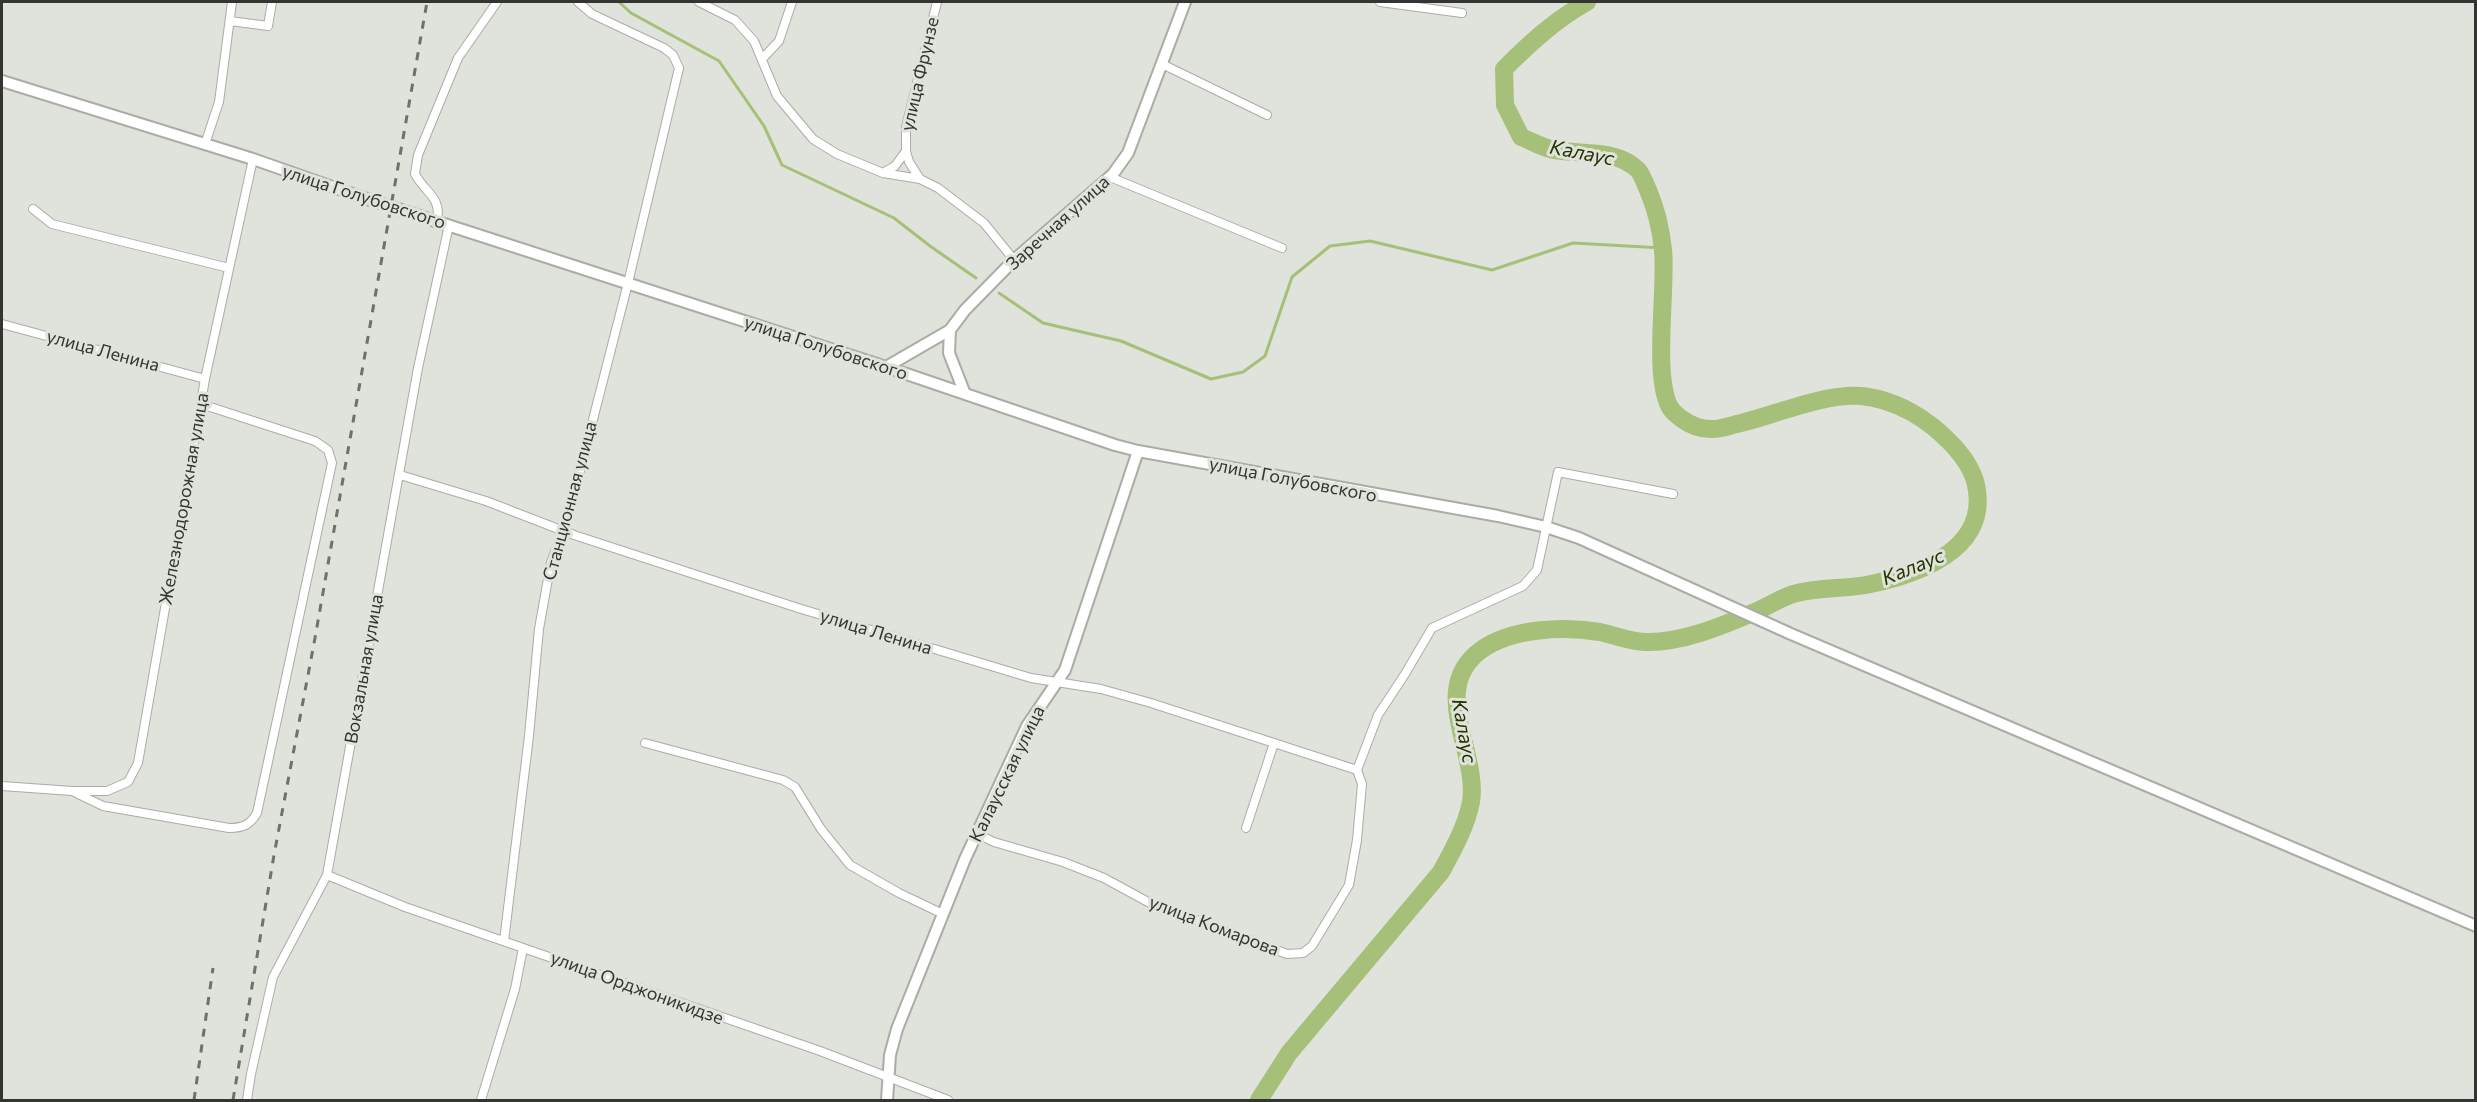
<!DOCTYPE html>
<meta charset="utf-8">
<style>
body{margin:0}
#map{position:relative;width:2477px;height:1102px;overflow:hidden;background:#dfe3db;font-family:Commissioner,sans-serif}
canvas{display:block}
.frame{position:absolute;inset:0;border:3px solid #333532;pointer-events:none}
</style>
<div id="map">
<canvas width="2477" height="1102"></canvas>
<div class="frame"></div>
</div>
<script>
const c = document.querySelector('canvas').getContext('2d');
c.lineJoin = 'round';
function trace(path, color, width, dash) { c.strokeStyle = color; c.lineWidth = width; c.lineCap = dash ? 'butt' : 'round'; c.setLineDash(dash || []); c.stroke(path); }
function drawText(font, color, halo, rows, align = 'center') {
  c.font = font + ' Commissioner,sans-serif'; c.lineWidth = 6; c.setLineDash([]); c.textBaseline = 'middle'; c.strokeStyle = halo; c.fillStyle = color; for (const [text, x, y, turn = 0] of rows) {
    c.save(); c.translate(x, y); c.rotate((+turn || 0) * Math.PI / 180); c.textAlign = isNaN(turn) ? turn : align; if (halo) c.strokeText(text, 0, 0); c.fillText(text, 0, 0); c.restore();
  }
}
trace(new Path2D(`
 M619,2l12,11 88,48 45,65 18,39 112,53 36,28 46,32
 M999,293l44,30 78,18 90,38 32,-7 22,-16 27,-79 38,-31 40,-5 122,29 81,-27 90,5`), '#a6c079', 3);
trace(new Path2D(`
 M1259,1100l30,-47 152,-181c12,-22 25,-45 30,-70 8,-50 -43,-113 10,-152 31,-22 82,-24 119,-18 14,3 30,10 45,10 37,1 77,-16 110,-30 14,-6 28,-16 42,-19 22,-6 46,-4 69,-8 51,-10 124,-35 110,-100 -6,-29 -40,-59 -65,-73 -15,-8 -34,-15 -51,-16 -38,-2 -82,18 -119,27 -10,2 -21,7 -30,6 -10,0 -21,-4 -29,-10 -2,-1 -10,-8 -11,-10 -19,-29 -4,-120 -8,-159 -2,-21 -7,-41 -15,-60 -3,-6 -6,-16 -10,-20 -23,-23 -60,-14 -88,-21 -10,-3 -19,-8 -29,-12l-16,-32 -1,-36c26,-26 51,-49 83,-67`), '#a6c079', 18);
const street = new Path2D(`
 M699,2l36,18 19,21 23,55 36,43 24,15 46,19 37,6 18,9 46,35 30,37
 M1380,2l82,11
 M230,21l38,5 4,-24
 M762,59l17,-18 13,-39
 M1162,64l105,51
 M205,144l14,-42 13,-100
 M883,173l12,-7 11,-15
 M1110,177l172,71
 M920,179l-11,-17 -3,-11v-24l31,-125
 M33,209l19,15 177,44
 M437,221c5,-24 -12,-28 -22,-47l3,-19 40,-97 39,-56
 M2,324l203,55
 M400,475l86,26 88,34 224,73 233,70 70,11 50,14 206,67
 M645,743l138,37 12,7 26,42 29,36 49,28 44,21
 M2,786l70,5 31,15 126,22c14,0 21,-3 28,-15l75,-350 -4,-13 -13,-9 -114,-37
 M74,791h33l21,-9 10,-19 67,-384 48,-220
 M1246,828l28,-85
 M977,834l17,8 69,20 41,16 44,24 139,52 16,-1 9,-7 37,-61 8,-45 5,-56 -5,-14 21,-55 27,-41 27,-46 91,-42 14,-16 21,-98 115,22
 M327,875l78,32 415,144 128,49
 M504,941l25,-205 10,-107 12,-67 16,-41 61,-238 51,-215 -6,-13 -9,-7 -72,-34 -14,-12
 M247,1100l4,-26 22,-97 54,-102 91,-507 31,-143
 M481,1100l34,-111 8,-41`);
const secondary = new Path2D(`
 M2,81l251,78 111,39 522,169 229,78 23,6 360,65 48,11 33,11 212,96 685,292
 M950,330l-1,23 16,41
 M886,367l64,-37 15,-20 49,-50 99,-86 15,-21 57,-151
 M887,1100l3,-45 7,-26 68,-170 62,-133 38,-56 73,-219`);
trace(street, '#aaada6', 10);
trace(secondary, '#aaada6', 14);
trace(street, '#fff', 8);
trace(secondary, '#fff', 10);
trace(new Path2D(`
 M194,1100l19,-132
 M233,1100l41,-245 41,-217 112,-636`), '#6e716c', 3, [8, 8]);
drawText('18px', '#333532', '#dfe3db', [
 ["улица Фрунзе",920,74,-77],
 ["улица Голубовского",364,197,18],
 ["Заречная улица",1058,223,-42],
 ["улица Голубовского",826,348,18],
 ["улица Ленина",103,351,15],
 ["улица Голубовского",1293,480,11],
 ["Железнодорожная улица",184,499,-80],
 ["Станционная улица",570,501,-75],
 ["улица Ленина",876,632,17],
 ["Вокзальная улица",364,669,-80],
 ["Калаусская улица",1007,774,-64],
 ["улица Комарова",1214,926,21],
 ["улица Орджоникидзе",637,988,20]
]);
drawText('italic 20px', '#243300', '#dfe3db', [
 ["Калаус",1582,153,11],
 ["Калаус",1913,567,-22],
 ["Калаус",1464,731,80]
]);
</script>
